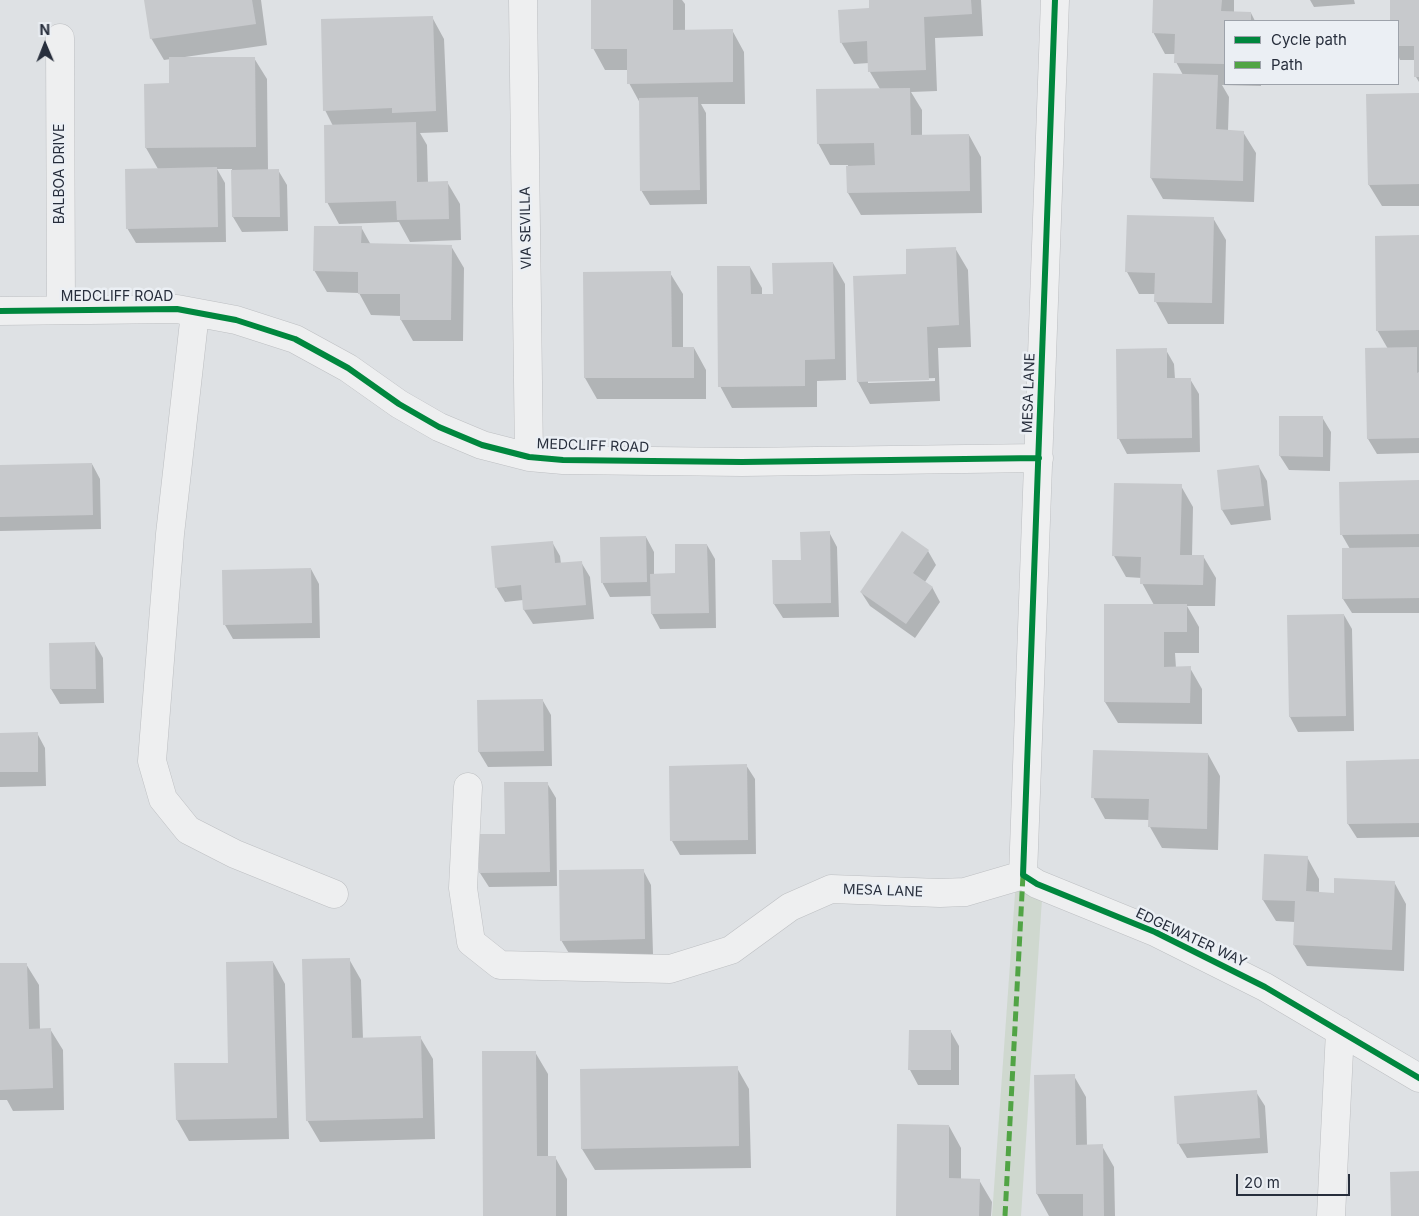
<!DOCTYPE html>
<style>
body{margin:0}
#map{position:relative;width:1419px;height:1216px;overflow:hidden;background:#dee1e4;font-family:Inter,sans-serif}
canvas{display:block}
.legend{position:absolute;left:1224px;top:20px;width:175px;height:65px;box-sizing:border-box;background:#ebeff4;border:1px solid #9da2aa;margin:0;padding:6px 9px;list-style:none;font-size:15px;color:#272e3c}
.legend li{display:flex;align-items:center;gap:10px;height:25px}
.legend b{width:25px;border:1px solid #9da2aa}
.north{position:absolute;left:20px;top:20px;width:50px;height:50px;-webkit-text-stroke:4px #ebeff4;paint-order:stroke;rotate:359deg;font-size:14px;font-weight:700;line-height:20px;text-align:center;color:#272e3c}
.north::after{content:'';display:block;margin:auto;width:18px;height:22px;background:#272e3c;clip-path:polygon(50% 0,100% 100%,50% 72%,0 100%)}
.scale{position:absolute;left:1236px;top:1174px;width:114px;height:22px;box-sizing:border-box;border:2px solid #272e3c;border-top:0;padding-left:6px;font-size:15px;line-height:18px;white-space:nowrap;color:#272e3c;-webkit-text-stroke:4px #ebeff4;paint-order:stroke}
</style>
<div id="map">
<canvas width="1419" height="1216"></canvas>
<ul class="legend">
<li><b style="height:6px;background:#00873e"></b>Cycle path</li>
<li><b style="height:6px;background:#51a445"></b>Path</li>
</ul>
<div class="north">N</div>
<div class="scale">20 m</div>
</div>
<script>
const c = document.querySelector('canvas').getContext('2d');
c.lineJoin = 'round';
function fill(path, color) { c.fillStyle = color; c.fill(path, 'evenodd'); }
function trace(path, color, width, dash) { c.strokeStyle = color; c.lineWidth = width; c.lineCap = dash ? 'butt' : 'round'; c.setLineDash(dash || []); c.stroke(path); }
function drawText(font, color, halo, rows, align = 'center') {
  c.font = font + ' Inter,sans-serif'; c.lineWidth = 5; c.setLineDash([]); c.textBaseline = 'middle'; c.strokeStyle = halo; c.fillStyle = color; for (const [text, x, y, turn = 0] of rows) {
    c.save(); c.translate(x, y); c.rotate((+turn || 0) * Math.PI / 180); c.textAlign = isNaN(turn) ? turn : align; if (halo) c.strokeText(text, 0, 0); c.fillText(text, 0, 0); c.restore();
  }
}
fill(new Path2D(`
 M1016,880l26,19 -21,317h-29z`), '#cfd8cf');
fill(new Path2D(`
 M145,0h116l6,45 -82,12v2l69,-1 13,21 1,92 10,-1 9,15 1,46 -46,1 -9,-15 -1,-48h-15l8,14 1,59 -90,1 -9,-15 31,-59 -12,-21 25,-63v-26l-7,1 -13,-22z
 M592,0h90l3,4v27l47,-1 12,22 1,52h-44l5,9 1,91 -57,1 -9,-15 -1,-87 -11,-20 -1,-13h-23l-12,-22z
 M870,0h111l2,36 -48,2 2,53 -26,1 11,18v26l47,-1 12,22 1,56 -121,2 -13,-22v-28h-18l-12,-22 62,-54 -10,-17 -1,-9 -15,1 -13,-22 30,-33z
 M1154,0h80v12l17,1 4,8h-30v63h36v2l-39,-1 7,12 -1,34 15,1 13,21 -2,49 -91,-3 -12,-21 32,-103 -7,-13v-8h-11l-12,-22z
 M1310,0h44l1,4 -41,3z
 M1392,0h27v82l-3,-5v-17h-16l-2,-5v-34h-6z
 M432,17l12,22 4,93 -28,1 7,12 1,38 19,-1 13,22 1,36 -51,2 -11,-20 -60,2 -12,-22 6,-76 -8,-16z
 M1419,94v112h-37l-13,-21z
 M1213,218l13,22 -2,84h-56l-12,-22v-8h-17l-12,-22z
 M361,227l10,18 80,1 13,22 -1,73h-50l-12,-21v-4l-30,-1 -12,-22 -32,-1 -13,-22z
 M1419,236v217l-42,1 -9,-15 -1,-90h21l-11,-19z
 M955,248l13,22 3,77 -33,1 2,53 -70,3 -12,-22 49,-107zM935,378v3l-67,2v-2z
 M833,263l12,21 1,96 -29,1v26l-85,1 -12,-22 30,-119 12,21v7h12z
 M670,273l13,21v55l11,-1 12,22v29h-109l-12,-21z
 M1166,350l8,14 1,15h15l9,15 1,58 -73,2 -8,-15z
 M1322,417l9,15 -1,39 -41,-1 -9,-14z
 M92,464l8,15 1,50 -101,2v-65z
 M1259,467l8,14 4,39 -40,5 -9,-15 -4,-39z
 M1419,482v131h-67l-9,-14 7,-50 -8,-14z
 M1181,486l12,21 -1,49h11l13,22 -1,28h-28l12,21v26h-24l1,15h14l12,21v35l-84,-1 -13,-21 49,-97 -12,-22v-5l-16,-1 -12,-21z
 M829,532l8,15 2,70 -56,1 -9,-14 28,-43z
 M646,537l8,15v23l23,-1 30,-29 8,14 1,69 -56,1 -8,-15v-18l-42,1 -8,-15z
 M552,542l8,14 1,8 20,-2 9,15 4,42 -61,5 -9,-14 -1,-10 -18,2 -9,-15z
 M928,551l8,14 -11,17 7,5 8,15 -25,36 -45,-32 -9,-14z
 M311,569l8,15 1,54 -87,1 -8,-14z
 M1344,615l8,14 2,102 -56,1 -8,-15z
 M50,644h45l8,14 1,45 -44,1 -9,-15z
 M543,701l8,14 1,51 -64,1 -9,-15 -1,-50z
 M37,733l8,15 1,38 -46,1v-53z
 M1208,754l12,22 -2,74 -56,-2 -12,-21v-7l-45,-1 -12,-22z
 M1419,761v76l-62,1 -9,-14z
 M746,765l9,14 1,75 -76,1 -8,-14z
 M547,783l9,15 1,88 -68,1 -9,-14 26,-38z
 M1307,857l12,22v14l16,1 59,-12 12,22 -2,67 -97,-5 -13,-21 1,-23 -19,-1 -13,-21z
 M643,870l8,15 2,69 -83,1 -9,-15z
 M349,959l12,21 2,59 57,-2 13,22 2,80 -115,3 -13,-22z
 M273,962l12,22 4,155 -100,2 -12,-21 53,-56z
 M26,964l13,21 1,44h10l13,21 1,60 -51,1 -6,-11h-7v-135z
 M910,1032h41l8,14v39h-41l-8,-15z
 M535,1052l13,22v83h7l12,22v37h-82z
 M737,1068l12,21 2,79 -156,2 -13,-21z
 M1035,1076h39l12,21 1,49h15l12,21 1,49h-66l-12,-22z
 M1256,1092l9,14 3,47 -81,5 -9,-15z
 M949,1126l12,22v32h18l13,22 -1,14h-94z`), '#0003');
fill(new Path2D(`
 M144,0h108l4,24 -106,15z
 M591,0h82v30l60,-1v53l-106,2v-35h-36z
 M869,0h102l1,14 -48,3 2,53 -58,2 -1,-31 -27,2 -2,-33 31,-2z
 M1153,0h69l-1,11 30,1v9h-26v43l-51,-1 1,-29 -23,-1z
 M1390,0h29v77h-5v-31h-16v-25h-8z
 M433,16l3,95 -44,2v-5l-69,3 -2,-92z
 M169,57h86l1,90 -111,1 -1,-64 25,-1z
 M1153,73l65,2 -2,54 28,2 -1,50 -93,-3z
 M910,88l1,47 58,-1 1,57 -123,2 -1,-27 29,-1 -1,-22 -57,1 -1,-55z
 M1419,93v91l-51,1 -2,-91z
 M698,97l2,93 -60,1 -1,-93z
 M416,122l1,60 31,-1 1,38 -52,1 -1,-19 -71,2 -1,-78z
 M217,167l1,60 -92,2 -1,-60z
 M279,169l1,48h-48l-1,-47z
 M1127,215l87,2 -2,86 -58,-1 1,-29 -30,-1z
 M314,226h48l-1,17 91,2 -1,75h-51v-26h-42v-22l-45,-1z
 M1419,235v95l-43,1 -1,-95z
 M956,247l3,78 -32,2 2,53 -72,2 -4,-106 53,-2v-25z
 M833,262l2,97 -30,1v26l-87,1 -1,-121h33l1,28h22l-1,-31z
 M671,271l1,76h22v31h-110l-1,-106z
 M1417,347v26l2,-1v66l-52,1 -2,-91z
 M1167,348v30h24l1,60 -75,1 -1,-90z
 M1279,416h44v41l-44,-1z
 M92,463l1,52 -93,2v-52z
 M1259,465l5,41 -43,4 -4,-40z
 M1419,480v54l-79,1 -1,-53z
 M1114,483l68,1 -2,71h24l-1,30 -63,-1 1,-27 -29,-1z
 M830,531l1,72 -58,1 -1,-44h29l-1,-28z
 M902,531l27,19 -16,23 20,14 -27,37 -46,-32z
 M646,536l1,46 -46,1 -1,-46z
 M553,541l2,22 27,-2 4,44 -63,5 -2,-25 -26,3 -4,-42z
 M675,544h32l2,69 -58,1 -1,-40 25,-1z
 M1419,547v51l-77,1v-51z
 M311,568l1,55 -89,2 -1,-55z
 M1104,604h83v28h-23v35l27,-1 -1,37 -86,-1z
 M1344,614l2,102 -57,1 -2,-102z
 M95,642l1,47h-46l-1,-46z
 M543,699l1,52 -66,1 -1,-52z
 M38,732v40h-38v-39z
 M1093,750l115,3 -1,76 -59,-2 1,-28 -58,-1z
 M1419,759v64l-72,1 -1,-63z
 M747,764l1,76 -78,1 -1,-75z
 M504,782h44l2,90 -71,1 -1,-39h27z
 M1264,854l44,2 -2,35 28,2v-15l61,3 -3,69 -99,-5 2,-44 -33,-1z
 M644,869l1,70 -85,2 -1,-71z
 M350,958l2,80 69,-2 2,82 -117,3 -4,-162z
 M273,961l4,157 -101,2 -2,-57h54l-2,-101z
 M0,963h27l2,66 22,-1 2,60 -53,2z
 M909,1030h42v40h-43z
 M482,1051h54l1,105h19v60h-73z
 M738,1066l1,80 -158,3 -1,-80z
 M1075,1074l1,71 27,-1 1,72h-21v-22h-47l-2,-119z
 M1257,1090l3,48 -83,6 -3,-48z
 M897,1124l52,1v53l31,1 -1,37h-83z
 M1419,1171v45h-28l-1,-44z`), '#c7c9cc');
const minor = new Path2D(`
 M523,0l6,457
 M1055,0l-32,875 14,9 118,48 110,55 154,91
 M60,38l1,272
 M0,311l177,-2 59,11 59,19 53,29 51,36 40,23 43,18 47,12 34,3 179,2 297,-4
 M195,313l-25,221 -18,227 11,38 25,31 47,24 99,40
 M468,787l-5,101 8,54 29,23 170,4 61,-19 59,-43 41,-18 109,4 25,-1 58,-17
 M1331,1216l9,-185`);
trace(minor, '#bdbfc2', 29);
trace(minor, '#eeeff0', 28);
trace(new Path2D(`
 M1005,1216l18,-341`), '#51a445', 5, [10, 5]);
trace(new Path2D(`
 M1055,0l-32,875 14,9 118,48 110,55 154,91
 M0,311l177,-2 59,11 59,19 53,29 51,36 40,23 43,18 47,12 34,3 179,2 297,-4`), '#00873e', 6);
drawText('14px', '#272e3c', '#ebeff4', [
 ["BALBOA DRIVE",60,174,-90],
 ["VIA SEVILLA",526,228,-91],
 ["MEDCLIFF ROAD",117,297],
 ["MESA LANE",1029,393,-88],
 ["MEDCLIFF ROAD",593,446,2],
 ["MESA LANE",883,891,2],
 ["EDGEWATER WAY",1191,938,25]
]);
</script>
